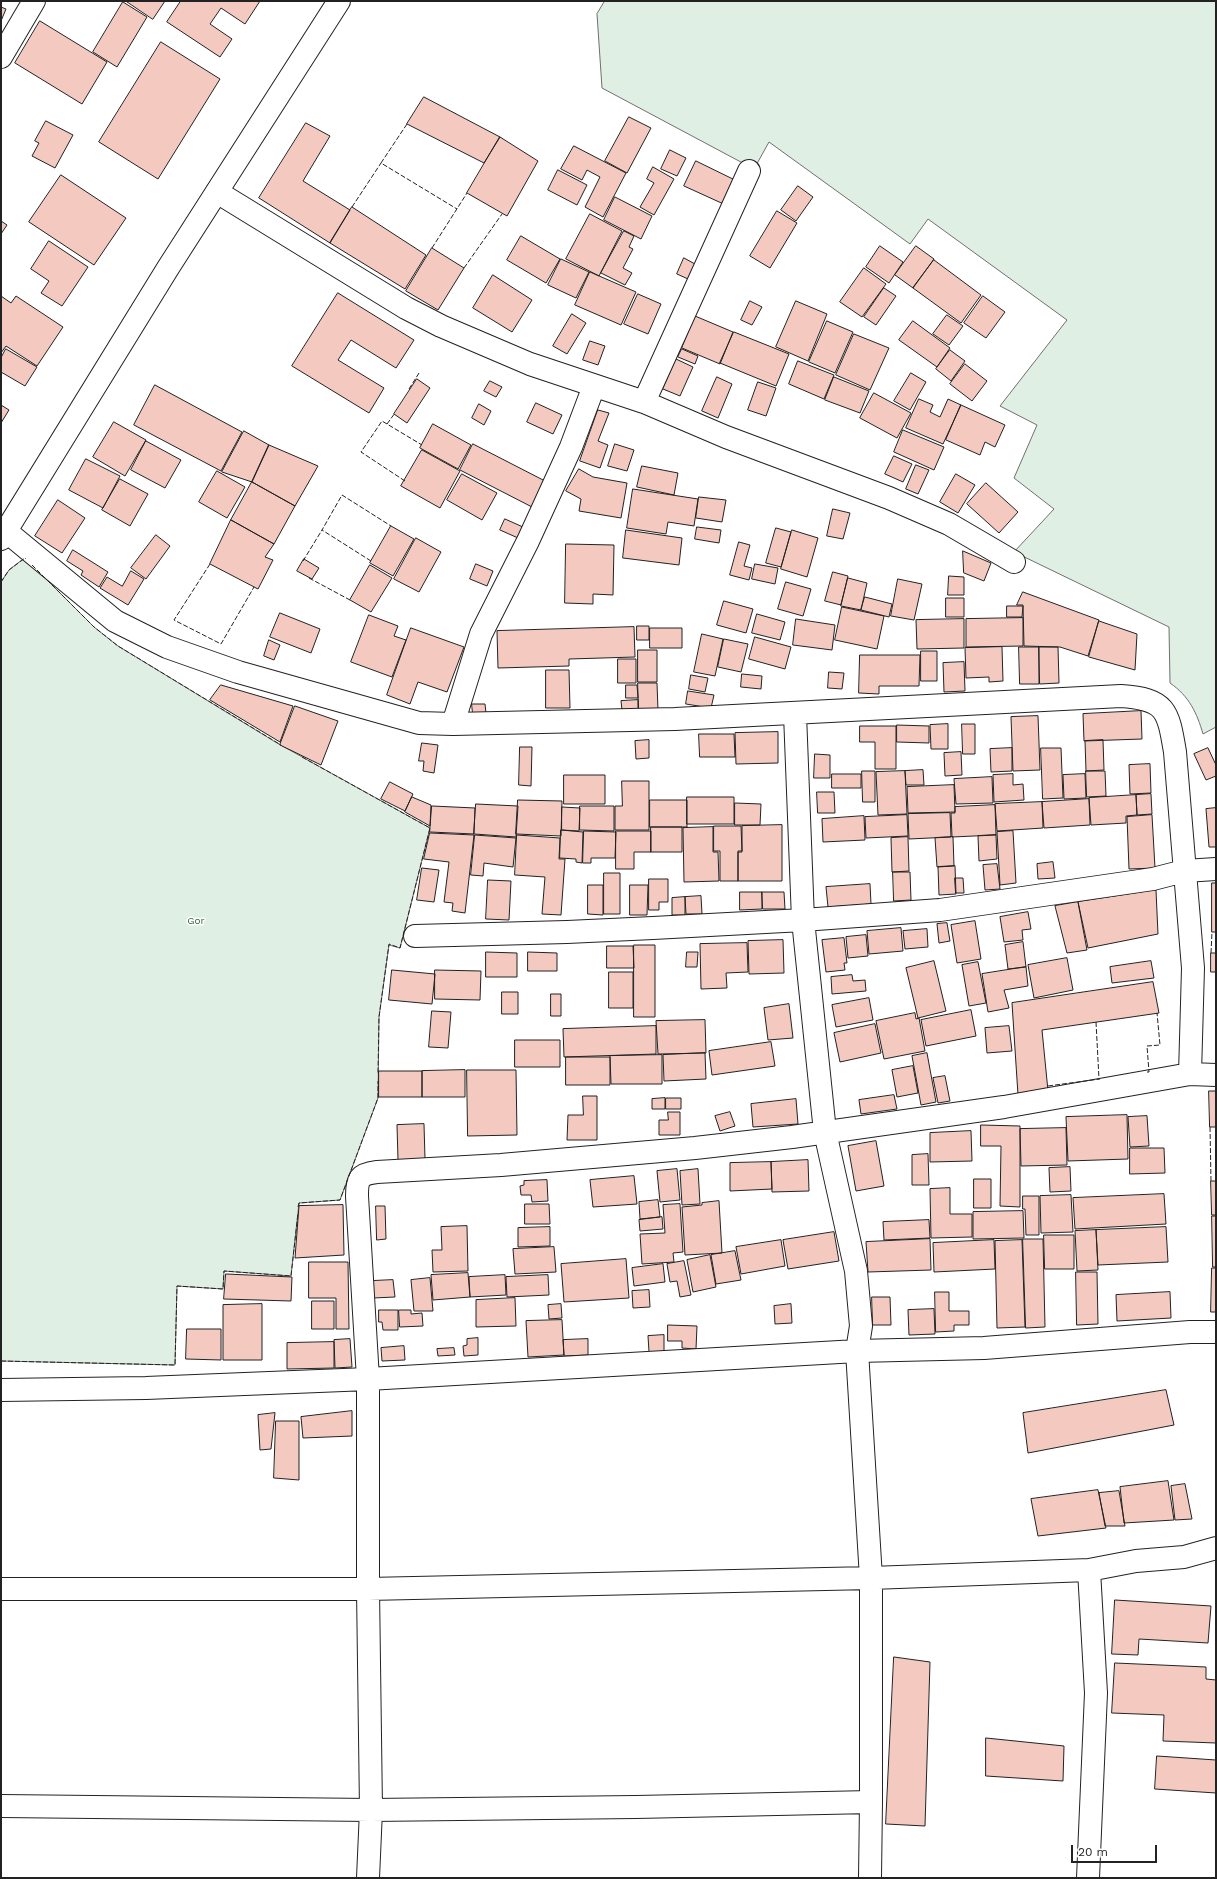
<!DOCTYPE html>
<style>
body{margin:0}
#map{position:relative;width:1217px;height:1879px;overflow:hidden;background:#fff;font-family:"Work Sans",sans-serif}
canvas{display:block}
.frame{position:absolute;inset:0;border:2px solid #222;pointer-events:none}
.scale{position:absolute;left:1071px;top:1845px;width:86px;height:18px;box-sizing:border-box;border:2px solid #222;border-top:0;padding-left:5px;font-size:12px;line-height:14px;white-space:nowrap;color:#222;-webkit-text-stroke:3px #fff;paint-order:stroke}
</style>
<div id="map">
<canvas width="1217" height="1879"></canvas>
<div class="frame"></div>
<div class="scale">20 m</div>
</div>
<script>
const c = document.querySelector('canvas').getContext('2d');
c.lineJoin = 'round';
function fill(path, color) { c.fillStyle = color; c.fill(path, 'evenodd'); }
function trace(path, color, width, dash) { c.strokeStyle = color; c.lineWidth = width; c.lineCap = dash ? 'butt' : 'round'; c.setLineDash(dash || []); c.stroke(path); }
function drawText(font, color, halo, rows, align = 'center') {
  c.font = font + ' "Work Sans",sans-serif'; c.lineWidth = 3; c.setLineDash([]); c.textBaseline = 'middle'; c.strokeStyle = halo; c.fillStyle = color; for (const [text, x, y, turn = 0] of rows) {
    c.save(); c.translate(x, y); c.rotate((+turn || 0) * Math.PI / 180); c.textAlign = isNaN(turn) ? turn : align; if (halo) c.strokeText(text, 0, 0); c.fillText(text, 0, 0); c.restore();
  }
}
const green = new Path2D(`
 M605,1h611v726l-13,7c-6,-21 -14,-38 -33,-51l-1,-56 -155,-75 40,-43 -40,-31 23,-53 -37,-19 67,-86 -139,-101 -18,25 -141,-102 -15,27 -152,-81 -5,-74z
 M25,558l69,69 24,19 159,97 153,85 -30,120 -11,-3 -10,72 -1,81 -38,102 -41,3 -8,73 -67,-5 -1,18 -46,-3 -2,79 -174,-4v-779l8,-12z`);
fill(green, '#e0efe3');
trace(green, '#6f6f6f', 1);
const building = new Path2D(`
 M126,1h39l-12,18z
 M181,1h79l-15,23 -24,-16 -11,16 22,15 -12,18 -53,-35z
 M123,2l24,15 -30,50 -24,-15z
 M1,7l5,2 -5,12z
 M40,21l67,41 -25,42 -67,-41z
 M161,42l59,37 -62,100 -59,-37z
 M424,97l76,40 -16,26 -77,-39z
 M629,117l22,11 -24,45 -22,-12z
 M46,121l27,14 -18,33 -23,-12 7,-13 -4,-2z
 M306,123l24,13 -27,45 47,29 -20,33 -71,-45z
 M500,137l38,24 -31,55 -40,-23z
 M574,146l52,27 -23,44 -18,-10 15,-30 -13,-7 -5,10 -21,-11z
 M670,150l16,8 -9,18 -16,-7z
 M696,161l43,21 -11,24 -44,-20z
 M653,167l21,12 -20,36 -14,-8 14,-24 -7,-4z
 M558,170l29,15 -10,20 -29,-15z
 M61,175l65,43 -32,47 -65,-43z
 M798,186l15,11 -17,24 -15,-11z
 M615,197l37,19 -11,23 -37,-19z
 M352,207l74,48 -21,34 -75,-46z
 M777,211l20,12 -27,45 -20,-12z
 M590,214l32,17 -23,45 -33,-17z
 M1,221l6,4 -6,9z
 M624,231l10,5 -5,11 4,2 -10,19 9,5 -7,12 -24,-12z
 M521,236l39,23 -14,24 -39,-23z
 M49,241l39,26 -26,39 -21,-13 8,-12 -18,-12z
 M880,246l23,16 -14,21 -23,-16z
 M916,246l18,13 -21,29 -18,-13z
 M432,248l32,20 -26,42 -32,-19z
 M684,258l11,6 -7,15 -11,-5z
 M561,259l28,13 -13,26 -28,-13z
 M934,260l47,35 -20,28 -48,-35z
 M864,268l22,16 -24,33 -22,-15z
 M590,272l46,20 -15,33 -46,-20z
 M493,275l39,25 -20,32 -39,-24z
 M884,288l12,8 -20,29 -12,-8z
 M338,293l76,47 -18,28 -45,-28 -13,20 46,28 -15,25 -77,-47z
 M638,294l23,10 -13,30 -24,-10z
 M1,296l10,7 5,-7 47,31 -26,39 -31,-20 -5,7z
 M983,296l22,16 -19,26 -22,-15z
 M750,301l12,6 -10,18 -11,-5z
 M796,301l31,13 -19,47 -32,-14z
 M572,314l14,9 -19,31 -14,-8z
 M947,315l16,11 -14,19 -16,-11z
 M695,316l38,16 -13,32 -38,-16z
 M827,321l26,11 -18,41 -26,-11z
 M913,321l37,27 -13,19 -38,-27z
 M734,332l55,22 -13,32 -56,-23z
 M854,334l35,14 -19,42 -34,-15z
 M590,341l15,5 -7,19 -15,-5z
 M6,349l31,18 -12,19 -24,-14v-14z
 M682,349l16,7 -3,8 -17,-7z
 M950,350l15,11 -14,20 -15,-12z
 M676,359l17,8 -13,29 -17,-7z
 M798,361l36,14 -10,24 -35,-15z
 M965,364l22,17 -15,20 -22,-17z
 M911,373l15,9 -16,28 -16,-9z
 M717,377l15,7 -14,34 -16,-7z
 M834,377l35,14 -9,22 -35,-13z
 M417,379l13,9 -23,35 -13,-9z
 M490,381l12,6 -6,10 -12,-6z
 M758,382l18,6 -10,28 -18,-6z
 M155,385l87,47 -21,39 -87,-46z
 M874,393l37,20 -14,25 -37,-20z
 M919,399l14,6 -3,7 10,5 8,-18 13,6 -18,39 -37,-16z
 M536,403l26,12 -9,19 -26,-12z
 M479,404l12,7 -7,14 -12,-7z
 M1,405l8,5 -8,13z
 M961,405l44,20 -10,22 -10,-5 -5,13 -34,-15z
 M598,410l11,3 -11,28 10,4 -8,23 -20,-7z
 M114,422l32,18 -21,36 -32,-19z
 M433,424l38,21 -13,24 -38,-21z
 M903,430l41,17 -10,23 -40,-18z
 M244,431l25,14 -17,37 -30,-10z
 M146,441l35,19 -16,28 -34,-18z
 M473,444l72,37 -13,26 -72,-37z
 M615,444l19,6 -7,21 -19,-5z
 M269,445l49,21 -23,40 -43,-24z
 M422,450l38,21 -20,37 -39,-22z
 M894,456l18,8 -9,18 -18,-8z
 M86,459l34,17 -17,32 -34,-18z
 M916,465l13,5 -11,24 -12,-5z
 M642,466l36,7 -4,22 -37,-8z
 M579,469l14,8 34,6 -6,35 -42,-7 2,-12 -15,-8z
 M217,471l28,16 -18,31 -28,-16z
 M462,474l35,19 -15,27 -35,-20z
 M956,474l19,11 -17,28 -18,-11z
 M120,479l28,15 -18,32 -28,-16z
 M252,482l43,24 -21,38 -43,-24z
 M986,483l32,29 -19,21 -32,-29z
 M633,489l65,10 -4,27 -26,-4 -2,12 -39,-6z
 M699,497l27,3 -4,22 -26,-4z
 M58,500l27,18 -23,35 -27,-17z
 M833,509l17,4 -7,26 -16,-3z
 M505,519l18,8 -5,11 -18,-8z
 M231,520l43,24 -9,13 8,3 -15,29 -48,-25z
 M391,526l23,13 -21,37 -23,-13z
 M697,527l24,3 -2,13 -24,-4z
 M776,528l15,4 -10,35 -15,-4z
 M626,530l56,8 -3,27 -56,-7z
 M792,530l26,8 -11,39 -26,-8z
 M156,535l14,11 -24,33 -15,-11z
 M416,538l25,14 -22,40 -25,-13z
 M739,542l11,3 -6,21 8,2 -3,12 -19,-5z
 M566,544l48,1 -1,50 -20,-1v10l-28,-1z
 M73,550l35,22 -9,15 -18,-12 2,-4 -16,-10z
 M963,551l28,12 -7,18 -20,-8z
 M304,559l15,9 -7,11 -15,-8z
 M476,564l17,7 -6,15 -17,-7z
 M755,564l23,4 -3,16 -23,-5z
 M370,565l22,13 -21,34 -21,-12z
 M131,571l13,8 -16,26 -28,-17 7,-11 15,9z
 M833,572l15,4 -7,29 -16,-4z
 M949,576l15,1v18h-16z
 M848,578l19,5 -6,27 -20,-4z
 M898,579l24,5 -8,36 -23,-4z
 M786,582l25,7 -8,27 -25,-7z
 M1023,592l76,28 -11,36 -28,-9 -36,-1 -1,-41h-6z
 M865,597l27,7 -3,13 -28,-7z
 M946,598h18v19h-18z
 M724,601l29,8 -7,24 -29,-8z
 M1007,606h16l-1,11h-15z
 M842,607l42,9 -7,33 -42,-9z
 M280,613l40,16 -9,24 -41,-16z
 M757,614l28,8 -5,18 -28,-7z
 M369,615l29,11 -4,10 12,4 -14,37 -41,-15z
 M1023,618v28l-57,1v-28z
 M796,619l39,6 -3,25 -39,-5z
 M964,619v29l-47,1 -1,-29z
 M1099,621l38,13 -2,36 -46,-13z
 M637,626h12v14h-12z
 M634,627l1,30 -66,2v7l-71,2 -1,-37z
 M411,628l53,19 -17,45 -29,-10 -8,22 -23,-9z
 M650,628h32v20h-32z
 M702,634l21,5 -8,37 -21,-4z
 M755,637l36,10 -6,22 -36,-10z
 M724,639l24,5 -7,28 -23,-5z
 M269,640l11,5 -6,15 -10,-4z
 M1002,647l1,34 -14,1v-5l-23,1 -1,-30z
 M1019,647h20v37h-19z
 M1039,647h19l1,36 -19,1z
 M638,650h19v32h-19z
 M921,651h16v30h-16z
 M860,655h60l-1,31h-40v8l-20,-1z
 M618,659h18v24h-18z
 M964,662l1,29 -21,1 -1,-29z
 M546,670h23l1,38h-24z
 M829,672l15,1 -2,16 -14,-1z
 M742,674l20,2 -1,13 -20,-2z
 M691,675l17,3 -3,14 -16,-3z
 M638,683h19l1,27h-19z
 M221,685l72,21 -13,36 -70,-42z
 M626,685h11l1,13h-12z
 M688,691l26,4 -3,13 -25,-4z
 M638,700v10h-16l-1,-9z
 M472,704h13l1,9 -13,1z
 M295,706l43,15 -17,44 -41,-20z
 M1141,711l1,28 -58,2 -1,-27z
 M1038,716l2,54 -27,1 -2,-54z
 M948,724v25h-17l-1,-24z
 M962,724h13v30h-12z
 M897,725l32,1v17l-32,-1z
 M860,726h36v43h-21v-27h-15z
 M778,732v31l-42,1 -1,-31z
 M699,734h35l1,23h-35z
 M649,740v18l-13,1 -1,-18z
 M1103,740l1,30 -18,1 -1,-30z
 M422,743l16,2 -4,28 -11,-2 1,-10h-5z
 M520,747h12l-1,39 -12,-1z
 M1012,748v23l-21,1 -1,-23z
 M1041,748h20l2,50 -20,1z
 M1208,748l8,17v11l-10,4 -12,-26z
 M961,752l1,23 -17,1 -1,-23z
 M815,754l15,1v23h-16z
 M1150,764l1,29 -21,1 -1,-29z
 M923,770l1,15h-18l-1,-14z
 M862,771h13v31h-12z
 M905,771l2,43 -29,1 -2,-43z
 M1086,771h19l1,25 -19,1z
 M832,774h29v14h-29z
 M1013,774v11l10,-1 1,16 -30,2 -1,-27z
 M1085,774l1,24 -22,1 -1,-24z
 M564,775h41v29h-41z
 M992,777l1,26 -37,1 -2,-25z
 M622,781h27v49h-34v-24h7z
 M390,782l23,12 -8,17 -24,-12z
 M954,785l1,27 -47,1 -1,-26z
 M817,792h17l1,21h-17z
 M1151,794l1,20 -15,1 -1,-20z
 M1136,795l1,20 -11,1v7l-35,2 -2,-27z
 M412,797l19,8 -1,21 -25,-14z
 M687,797h47v27h-47z
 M1089,799l1,26 -46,3 -2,-26z
 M518,800l44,1 -1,35 -45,-2z
 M650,800h37v27h-37z
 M1042,802l1,26 -46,3 -2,-27z
 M735,803l26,1 -1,21h-25z
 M476,804l42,2 -2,31 -42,-3z
 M995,805l1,30 -44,2 -1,-24h4v-6z
 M432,806l43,2 -1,26 -44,-2z
 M580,806h34v25l-34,-1z
 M562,807l18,1 -1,23 -17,-1z
 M1216,808v39h-7l-3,-38z
 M950,813l1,24 -42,2 -1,-25z
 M907,815l1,21 -42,2 -1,-21z
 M1152,815l3,53 -26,1 -2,-52z
 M864,816l1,24 -42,2 -1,-23z
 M782,825v56h-44v-29h4v-26z
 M714,826h27l1,25h-4v30h-18v-30h-6z
 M651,827h31v25h-31z
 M713,827v25h5l1,29 -35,1 -1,-54z
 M561,830l22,2 -1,31 -6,-1v-3l-16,-1z
 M584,831l32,1 -1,26h-24v5h-8z
 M616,831h35v21h-17v17h-18z
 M1013,831l3,52 -16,2 -3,-53z
 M430,833l44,2 -9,78 -13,-2 1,-8 -9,-1 5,-40 -25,-3z
 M475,835l41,3 -3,29 -29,-4 -1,13 -12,-1z
 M517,835l43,3 -1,21h6l-4,56 -19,-1 3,-37 -30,-2z
 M996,835l1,24 -18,2 -1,-25z
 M908,837l1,34 -17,1 -1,-34z
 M953,837l1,29 -17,1 -2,-29z
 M1053,862l2,16 -17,1 -1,-15z
 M997,864l3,25 -15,1 -2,-25z
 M955,866l1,28 -17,1 -1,-28z
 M422,868l17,2 -5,32 -17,-2z
 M893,872h17l1,28 -17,1z
 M604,873h16v41h-16z
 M955,878h8l1,15h-8z
 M649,879h19v23h-9v8h-10z
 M488,880l23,1 -2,39 -23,-1z
 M1212,883h4v49h-4z
 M870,884l1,20 -43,3 -2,-20z
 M588,885h15v30l-15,-1z
 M630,885h18l-1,30h-17z
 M1156,890l2,44 -70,14 -10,-46z
 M740,892h22v17l-22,1z
 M762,892h22l1,17h-22z
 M701,896l1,18h-16l-1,-17z
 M685,897v18h-13v-17z
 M1078,902l9,48 -20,3 -12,-47z
 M1028,912l3,17 -9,1 1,10 -19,2 -4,-25z
 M975,921l6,38 -24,4 -6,-38z
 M947,923l3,18 -11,2 -2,-19z
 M901,928l2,23 -34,3 -2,-23z
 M927,929l1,18 -23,2 -2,-18z
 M866,935l2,21 -20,2 -2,-21z
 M844,938l3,25h-3l1,7 -19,2 -4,-32z
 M783,940l1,33 -35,1 -1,-33z
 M1023,942l3,25 -18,2 -3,-24z
 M747,943l1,29 -22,1 1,15 -26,1 -1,-45z
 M634,945h21v72h-21z
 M607,946h26l1,22h-27z
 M486,952l31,1v24h-31z
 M528,952l29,1v18h-29z
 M687,952h11l-1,15h-11z
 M1211,953h5v19h-5z
 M1067,958l6,32 -39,8 -6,-33z
 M934,961l12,50 -28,7 -12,-50z
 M1151,961l3,17 -42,5 -2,-16z
 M978,962l8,41 -17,3 -7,-41z
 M1026,967l2,19 -24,4 5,18 -21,4 -6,-38z
 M392,970l43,4 -3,30 -43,-4z
 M435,970l46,1 -1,29 -45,-1z
 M609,972h24v36h-24z
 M852,975l1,6 12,-1 1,11 -34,3 -1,-17z
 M1153,982l6,31 -117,17 6,61 -30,4 -6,-92z
 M502,992h16v22h-16z
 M551,994h10v22h-10z
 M869,998l4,22 -37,7 -4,-22z
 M789,1004l4,34 -25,2 -4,-32z
 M971,1010l5,26 -50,10 -5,-26z
 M432,1011l19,1 -3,36 -19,-1z
 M915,1013l1,6 3,-1 6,33 -41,8 -8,-38z
 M705,1020l1,33 -48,1 -2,-33z
 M875,1024l6,29 -41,9 -6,-29z
 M656,1026v28l-92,3 -1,-28z
 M1009,1026l3,25 -25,2 -2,-25z
 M515,1040h45v27h-45z
 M771,1042l4,24 -63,9 -3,-24z
 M705,1053l1,26 -42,2 -1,-26z
 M927,1053l9,49 -15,3 -9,-49z
 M662,1055v29h-51l-1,-28z
 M566,1057h44v28h-44z
 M913,1066l5,27 -21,4 -5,-27z
 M465,1070v27h-43v-26z
 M467,1070h49l1,65 -49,1z
 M379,1071h43v26h-43z
 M945,1076l5,25 -12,2 -5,-25z
 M1209,1091h7v36h-6z
 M894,1095l3,14 -36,5 -2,-14z
 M583,1096h14v44h-30l1,-25h15z
 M665,1098v11h-13v-10z
 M666,1098h15v11h-15z
 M796,1099l2,25 -45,3 -2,-23z
 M668,1112h12v23h-21v-15h9z
 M730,1112l5,14 -15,5 -5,-15z
 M1127,1115l1,44 -60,2 -2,-44z
 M1147,1116l2,30 -19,1 -2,-30z
 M424,1124l1,35 -27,1 -1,-35z
 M981,1125l39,1v81l-20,-1 1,-60h-20z
 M1066,1128l1,37 -46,1 -1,-37z
 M971,1131l1,30 -42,1v-29z
 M876,1141l8,45 -28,5 -8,-45z
 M1130,1148h34l1,25 -35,1z
 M928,1154l1,31h-17v-30z
 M808,1160l1,31 -37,1 -1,-30z
 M771,1162l1,27 -42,2v-28z
 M1070,1167l1,24 -21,1 -1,-24z
 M677,1169l3,31 -20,2 -3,-31z
 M698,1169l2,35 -18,1 -2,-34z
 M634,1176l3,28 -44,3 -3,-27z
 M974,1179h17v29h-17z
 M547,1180l1,21 -16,1 -1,-7h-10l-1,-9 4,-1v-4z
 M1211,1181h5v34h-4z
 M950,1188v26h22v23l-41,1 -1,-49z
 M1164,1194l2,30 -91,5 -2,-31z
 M1071,1195l2,37 -32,1 -1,-37z
 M1023,1196h16v39h-13l-1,-26h-2z
 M658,1200l2,17 -20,2 -1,-17z
 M719,1201l3,52 -37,2 -3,-48 20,-2v-2z
 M525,1204h24l1,20h-25z
 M680,1204l3,48 -10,1 1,9 -32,2 -2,-30 25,-1 -2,-28z
 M343,1205l1,50 -49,3 4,-52z
 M376,1206h9l1,33 -9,1z
 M1023,1211l1,27 -51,1v-27z
 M1212,1216h4v51h-3z
 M662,1217l1,12 -23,2 -1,-11z
 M929,1220l1,18 -46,2 -1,-18z
 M467,1226l1,45 -35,1 -1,-22h10l-1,-23z
 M550,1227v19l-32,1v-19z
 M1166,1227l2,35 -70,3 -2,-35z
 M1096,1230l2,40 -21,1 -2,-40z
 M834,1232l5,29 -51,8 -5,-29z
 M1044,1235h30v34h-29z
 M930,1239l1,31 -63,2 -2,-30z
 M1023,1239h20l2,88 -19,1z
 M781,1240l4,26 -44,8 -5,-27z
 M994,1240l1,29 -61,3 -1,-29z
 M1022,1240l3,87 -28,1 -2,-87z
 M554,1247l2,25 -41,2 -2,-25z
 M735,1251l6,29 -25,4 -5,-29z
 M710,1255l6,32 -23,5 -6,-32z
 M626,1259l3,39 -65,4 -3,-38z
 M684,1261l7,34 -11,2 -3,-16 -7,1 -3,-18z
 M309,1262h39l1,67h-13v-31h-27z
 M663,1264l2,18 -31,4 -2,-18z
 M1212,1268h4v44h-5z
 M1076,1272h21l1,52 -21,1z
 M468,1273l2,24 -37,3 -2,-25z
 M226,1274l66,3 -1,24 -67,-2z
 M505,1275l1,20 -36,2 -1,-20z
 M548,1275l1,20 -42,2 -1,-20z
 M430,1278l3,33h-19l-3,-31z
 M393,1280l2,17 -22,1 -1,-17z
 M649,1290l1,17 -17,1 -1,-17z
 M935,1292h14v19h20v14h-15v6l-18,1z
 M1170,1292l1,26 -54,3 -1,-26z
 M872,1297h18l1,28h-18z
 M515,1298l1,28 -40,1v-27z
 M312,1301h22v28h-22z
 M262,1304v56h-39v-55z
 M561,1304l1,14 -13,1 -1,-14z
 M791,1304l1,19 -17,1 -1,-18z
 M934,1309l1,25 -26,1 -1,-25z
 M379,1310h19v20h-15l-1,-8h-3z
 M399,1310h12v4l11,-1 1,13 -23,1z
 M562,1320l2,35 -36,2 -2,-36z
 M668,1325l29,1 -1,23 -14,-1v-7h-14z
 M187,1329h34v31l-35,-1z
 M664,1335v17h-15l-1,-16z
 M478,1338v17l-14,1 -1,-10 4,-1v-6z
 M350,1339l2,28 -17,1 -1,-28z
 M588,1339v16l-24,1 -1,-16z
 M334,1342v26l-47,1v-26z
 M404,1346l1,14 -23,1 -1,-13z
 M454,1348l1,7 -17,1 -1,-7z
 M1166,1390l8,35 -146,28 -5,-40z
 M352,1411v25l-49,2 -2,-21z
 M275,1413l-4,36 -11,1 -2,-35z
 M276,1421h23v59l-25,-2z
 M1168,1481l6,39 -50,3 -4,-36z
 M1185,1484l7,35 -17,1 -4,-34z
 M1098,1490l8,38 -68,8 -7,-37z
 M1119,1491l6,35h-20l-6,-33z
 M1115,1600l96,6 -3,37 -69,-4 -1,16 -26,-1z
 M894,1657l36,5 -5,164 -39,-2z
 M1115,1663l91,4v12l10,1v63l-53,-2 1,-26 -52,-2z
 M986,1738l78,8 -1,35 -77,-5z
 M1157,1756l59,4v33l-61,-4z`);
fill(building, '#f3c9c0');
trace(building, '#222', 1);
const minor = new Path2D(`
 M1,57l33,-56
 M217,192l189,116 35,18 89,38 114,38 82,35 163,61 60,26 65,38
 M644,402l105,-231
 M7,532l108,89 52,26 71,25 181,51 34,1 222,-5 446,-23c45,3 47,14 54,56l18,216 -3,106
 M795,714l8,206 22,212 31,139 5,55 -4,25 14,227v224l-1,76
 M453,724l28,-90 47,-93 43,-94 23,-61
 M415,936l152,-4 86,-4 150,-8 137,-10 213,-31 31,-8 32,-2
 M1,1390l145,-2 222,-9 489,-28 127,-3 206,-16h26
 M1,1589h367l503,-11 218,-8 47,-9 48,-4 32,-9
 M1,1806l370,4 265,-3 235,-5
 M368,1878l3,-68 -3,-221v-210l-11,-183c0,-17 2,-22 20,-24l124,-7 194,-17 97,-11 212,-30 186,-33 26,1
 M1088,1878l8,-185 -7,-123`);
const major = new Path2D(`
 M1,539l167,-271 171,-267`);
trace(minor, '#222', 24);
trace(major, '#222', 24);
trace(minor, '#fff', 22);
trace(major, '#fff', 22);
trace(new Path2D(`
 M407,124l-26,39 76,46
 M352,207l29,-44
 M432,248l35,-55
 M464,268l38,-54
 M409,389l10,-16
 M387,424l8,-11
 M405,481l-44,-29 21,-31 40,24
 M303,561l19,-31
 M371,561l-49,-31 20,-35 49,31
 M210,564l-36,56 47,24 33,-57
 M32,565l62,62 24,19 163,99
 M309,578l41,22
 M1,582l8,-12 16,-12 1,1
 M302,757l128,71 -30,120 -11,-4 -10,73 -1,56
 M1211,953l1,-21
 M1096,1022l3,57
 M1147,1072h2l-2,-26 13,-1 -3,-32
 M1048,1086l52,-7
 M1210,1127l1,54
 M298,1207l1,-4 41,-3 38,-102v-17
 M1,1361l174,4 2,-79 46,3 1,-18 67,5 7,-63`), '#222', 1, [5, 2]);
drawText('10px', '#2f5e38', '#fff', [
 ["Gor",196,921]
]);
</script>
